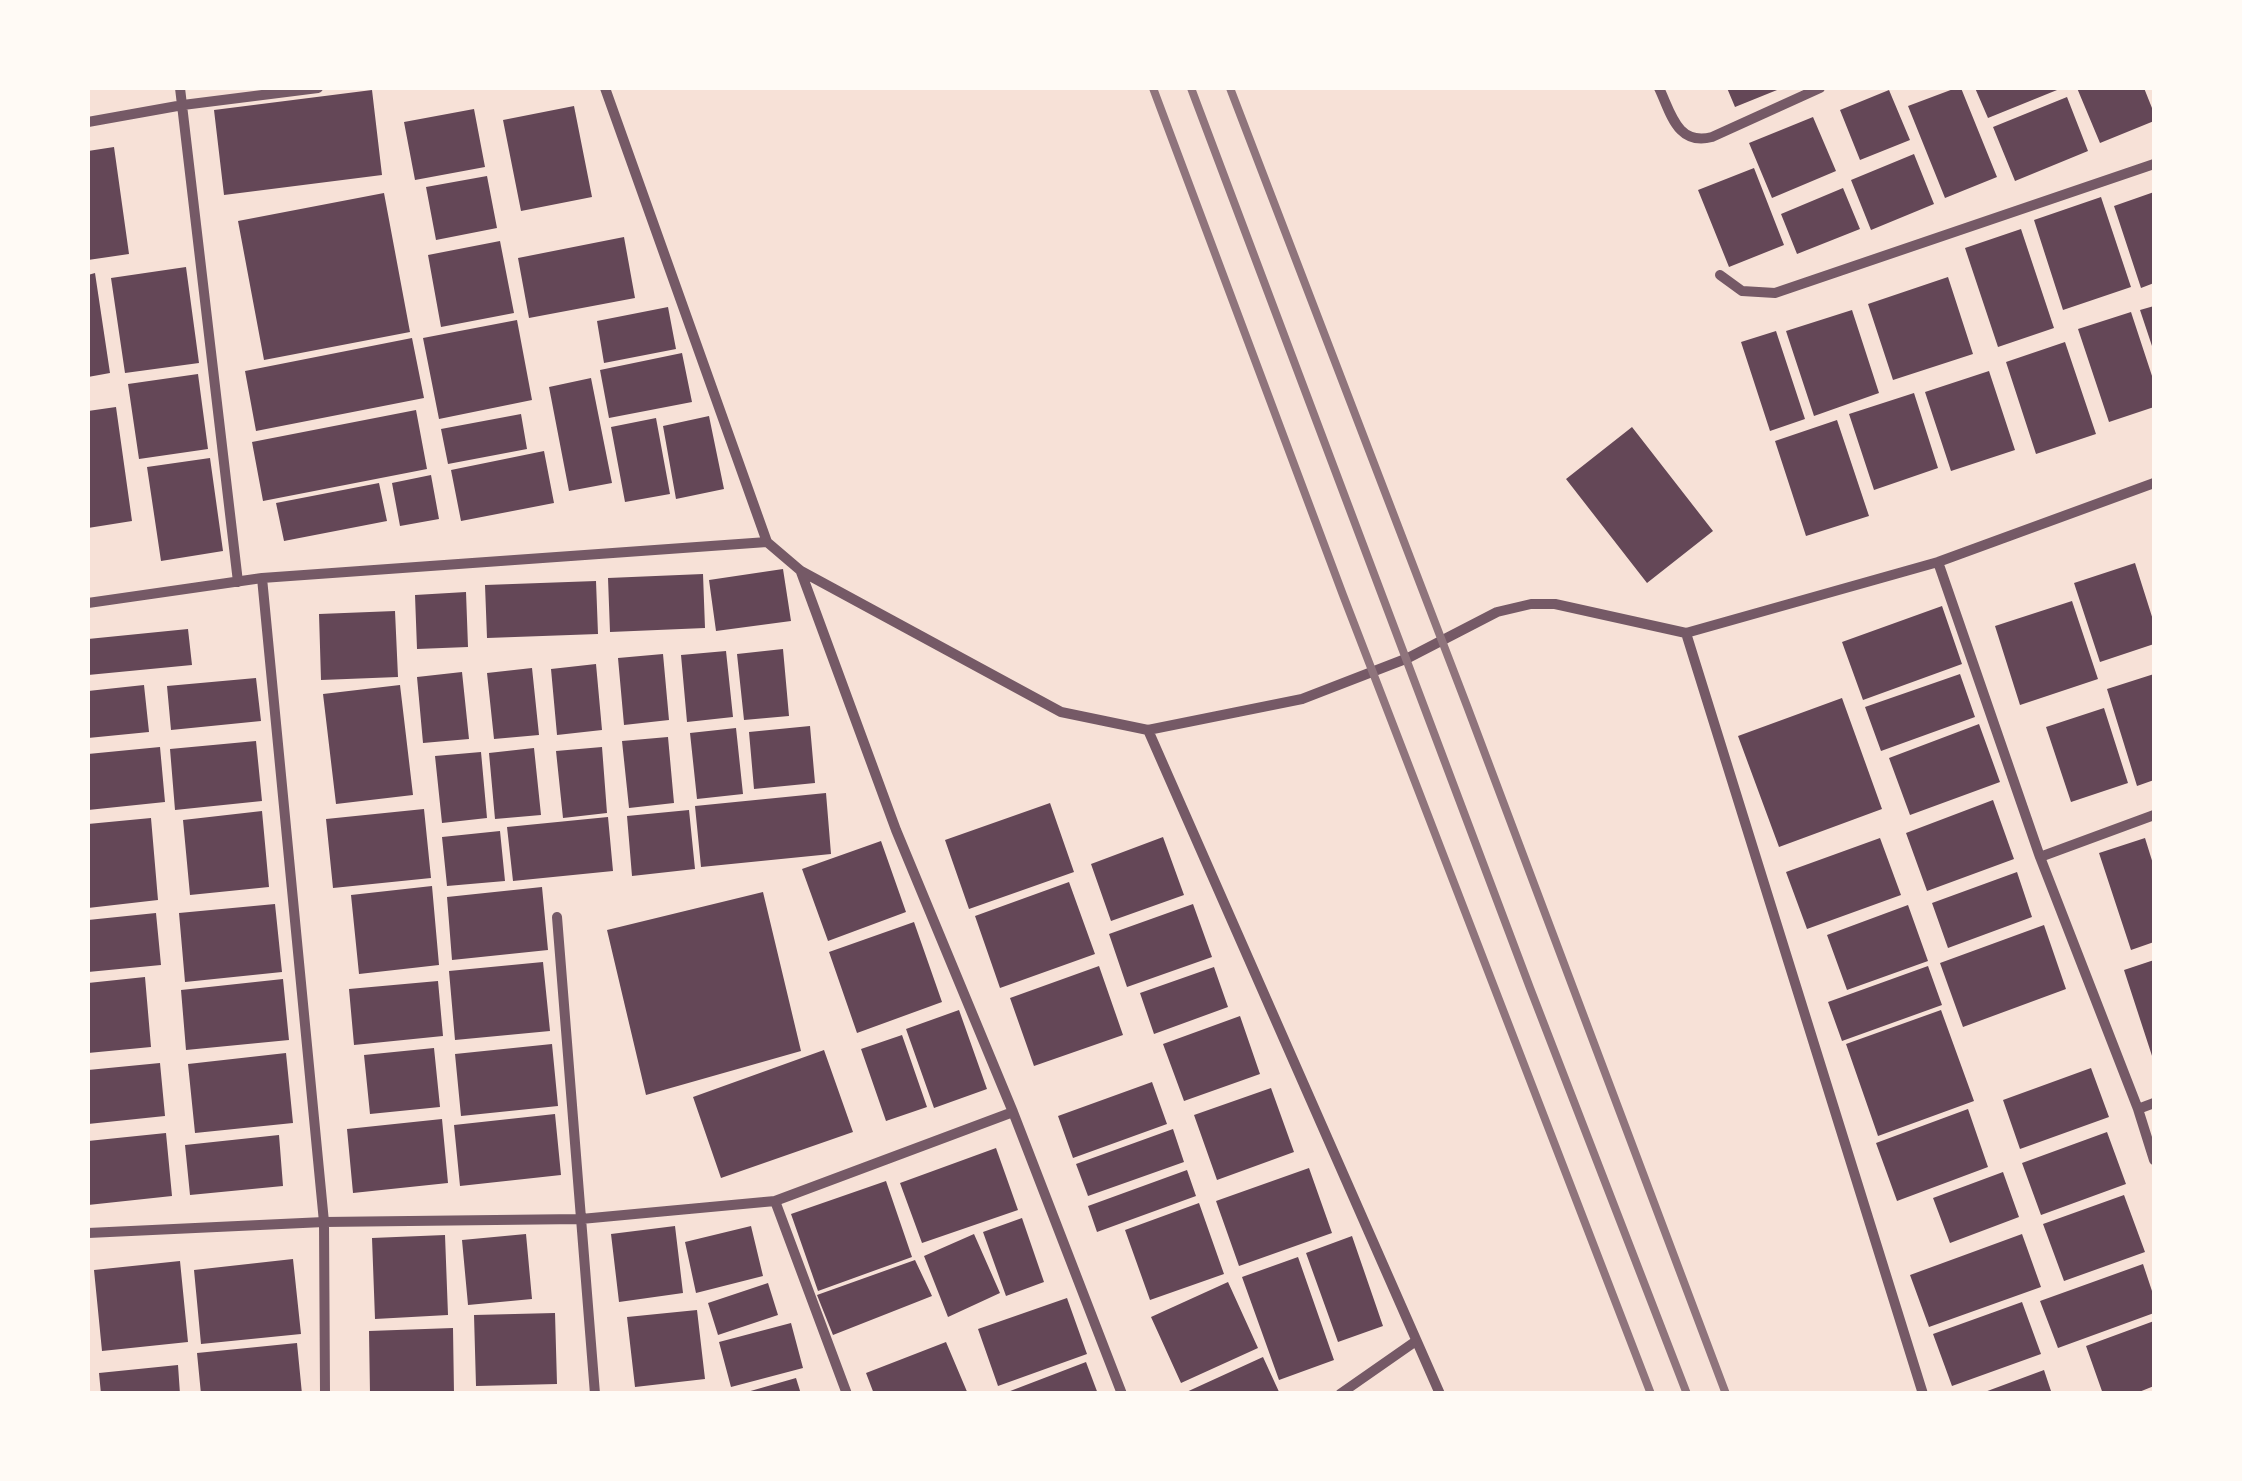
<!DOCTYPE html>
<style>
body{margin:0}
#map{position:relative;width:2242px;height:1481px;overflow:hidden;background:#f7e1d7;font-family:"Titillium Web",sans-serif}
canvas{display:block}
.frame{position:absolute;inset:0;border:90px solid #fffaf5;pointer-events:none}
</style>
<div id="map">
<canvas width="2242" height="1481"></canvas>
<div class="frame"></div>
</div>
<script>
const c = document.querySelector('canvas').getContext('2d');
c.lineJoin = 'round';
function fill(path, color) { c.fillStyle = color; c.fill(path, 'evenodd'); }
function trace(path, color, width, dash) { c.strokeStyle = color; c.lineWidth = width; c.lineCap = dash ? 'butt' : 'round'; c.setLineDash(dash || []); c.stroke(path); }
fill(new Path2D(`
 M1727,88h55l-47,19z
 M1956,88h5l36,89 -52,21 -37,-92z
 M1975,88h87l-74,30z
 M2077,88h67l10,25v8l-54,22z
 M372,90l10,85 -158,20 -10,-85z
 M1889,90l21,50 -50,20 -20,-50z
 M2067,97l21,54 -73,30 -22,-54z
 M574,106l18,91 -71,14 -18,-91z
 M474,109l11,58 -70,13 -11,-58z
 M1813,117l23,54 -64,27 -23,-55z
 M114,147l15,107 -41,6v-109z
 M1914,154l20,50 -63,26 -20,-50z
 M1754,168l30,77 -55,22 -31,-77z
 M487,176l10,52 -61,12 -10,-53z
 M1843,188l17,41 -63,25 -16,-40z
 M2154,192v91l-13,5 -27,-82z
 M384,193l26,139 -146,28 -26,-139z
 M2101,197l30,90 -68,23 -29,-90z
 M2021,229l33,99 -56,19 -33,-99z
 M624,237l11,61 -106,20 -11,-60z
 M500,241l14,72 -73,14 -13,-72z
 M186,267l13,96 -74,10 -14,-95z
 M95,273l15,100 -22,4v-102z
 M1948,277l25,77 -80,26 -25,-76z
 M2154,306v46l-14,-42z
 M668,307l8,42 -72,14 -7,-42z
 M1852,310l27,83 -65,23 -28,-85z
 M2131,312l23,70v25l-45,15 -31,-93z
 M517,320l15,80 -93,19 -16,-81z
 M1776,331l29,88 -35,12 -29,-89z
 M412,338l12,60 -168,33 -11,-60z
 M2065,342l31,92 -60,20 -30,-92z
 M682,353l10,49 -83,16 -9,-48z
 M1989,371l26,79 -64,21 -26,-79z
 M198,374l10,75 -69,10 -11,-75z
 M591,378l21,105 -43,8 -20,-104z
 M1914,393l24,75 -64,22 -25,-76z
 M116,407l16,114 -44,7v-117z
 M416,410l11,59 -164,32 -11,-59z
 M521,414l6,35 -79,15 -7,-35z
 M709,416l15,73 -48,10 -13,-73z
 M656,418l14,76 -45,8 -14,-75z
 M1837,420l32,96 -63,20 -31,-95z
 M1632,427l81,104 -66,52 -81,-104z
 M544,451l10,52 -93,18 -10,-51z
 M210,458l13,93 -62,10 -14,-94z
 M431,475l8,44 -39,7 -8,-43z
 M379,483l8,38 -103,20 -8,-38z
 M2135,563l19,60v21l-54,18 -26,-79z
 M783,569l8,52 -75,10 -7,-51z
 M703,574l2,54 -95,4 -2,-54z
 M596,581l2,53 -111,4 -2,-53z
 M466,592l2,55 -51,2 -2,-54z
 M2072,601l26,78 -78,26 -25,-79z
 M1942,606l20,58 -99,36 -21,-58z
 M395,611l3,66 -77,3 -2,-66z
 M188,629l4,36 -104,10v-36z
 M783,649l6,67 -45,4 -7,-66z
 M726,651l7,66 -46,5 -6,-67z
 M663,654l6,66 -45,5 -6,-67z
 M596,664l6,66 -45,5 -6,-66z
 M532,668l7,67 -45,4 -7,-66z
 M462,672l7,67 -46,4 -6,-66z
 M1960,674l15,43 -94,34 -16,-44z
 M2154,674v106l-17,6 -30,-97z
 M256,678l5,43 -90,9 -4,-44z
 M144,685l5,47 -61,6v-47z
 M400,685l13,110 -77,9 -13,-110z
 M1842,698l40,111 -103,38 -41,-111z
 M2104,708l24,75 -57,19 -25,-75z
 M1979,724l21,58 -90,33 -21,-57z
 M810,726l5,57 -61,6 -5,-57z
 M736,728l7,66 -46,5 -7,-66z
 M668,737l6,66 -45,5 -7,-67z
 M256,741l6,60 -87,9 -5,-61z
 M160,747l5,55 -77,8v-56z
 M602,747l5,66 -44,5 -7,-67z
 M534,748l7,67 -46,4 -6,-66z
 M481,752l6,66 -45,5 -7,-67z
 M826,793l5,61 -130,13 -6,-61z
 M1993,800l21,59 -87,32 -21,-58z
 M1050,803l24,69 -105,37 -24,-69z
 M424,809l7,69 -98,10 -7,-69z
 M689,810l6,59 -63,7 -5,-60z
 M262,811l7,76 -79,8 -7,-75z
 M608,817l5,54 -100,10 -6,-54z
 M151,818l7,82 -70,8v-84z
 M500,831l5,50 -58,5 -5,-49z
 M1163,837l21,58 -73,26 -20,-57z
 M1880,838l21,57 -94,34 -21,-57z
 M2145,838l9,29v75l-23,8 -32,-97z
 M881,841l25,71 -78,29 -26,-72z
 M2017,872l15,45 -84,31 -16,-45z
 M1069,882l26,72 -95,34 -25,-72z
 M432,886l7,79 -80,9 -8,-79z
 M542,887l6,63 -96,10 -5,-63z
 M763,892l38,159 -155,44 -39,-165z
 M275,904l7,68 -97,10 -6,-69z
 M1193,904l19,53 -85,30 -18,-53z
 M1908,905l20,56 -81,29 -20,-55z
 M156,913l5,52 -73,7v-52z
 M914,922l28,80 -85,31 -28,-81z
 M2044,925l22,64 -103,38 -23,-64z
 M2154,960v102l-30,-92z
 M543,962l7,69 -95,9 -6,-69z
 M1099,966l24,69 -89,31 -24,-68z
 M1928,966l14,39 -100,36 -14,-39z
 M1214,967l14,40 -74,27 -14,-41z
 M145,977l6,70 -63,6v-70z
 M283,979l6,61 -103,10 -5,-60z
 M438,981l5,55 -89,9 -5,-56z
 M959,1010l28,79 -53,19 -28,-79z
 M1941,1010l33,91 -96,35 -32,-92z
 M1240,1016l20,58 -76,27 -21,-57z
 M902,1035l25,72 -41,14 -25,-72z
 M552,1044l6,62 -97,10 -6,-62z
 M434,1048l6,59 -70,7 -6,-59z
 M824,1050l29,82 -132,46 -28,-81z
 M286,1053l7,70 -98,10 -7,-69z
 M160,1063l5,53 -77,8v-54z
 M2091,1068l18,49 -89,32 -17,-49z
 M1152,1082l15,42 -94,34 -15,-42z
 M1271,1088l23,64 -77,28 -23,-65z
 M1968,1109l20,58 -91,34 -21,-58z
 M555,1114l6,61 -101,11 -6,-61z
 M442,1119l6,64 -95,10 -6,-64z
 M1173,1129l11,33 -96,34 -12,-32z
 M2107,1132l19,52 -85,31 -19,-52z
 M166,1133l6,63 -84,9v-64z
 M279,1135l4,51 -93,9 -5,-50z
 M996,1148l22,62 -96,33 -22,-60z
 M1309,1168l23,65 -93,33 -23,-65z
 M1187,1170l9,26 -99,36 -9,-26z
 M2003,1172l16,45 -69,26 -17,-45z
 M886,1181l26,76 -94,34 -27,-77z
 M2124,1195l21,57 -81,29 -21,-57z
 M1199,1203l25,71 -74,26 -25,-70z
 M1022,1218l22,64 -38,14 -23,-64z
 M675,1226l8,67 -64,9 -8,-68z
 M751,1226l12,50 -67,17 -11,-51z
 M526,1234l6,65 -64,6 -6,-65z
 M974,1234l26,59 -52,24 -24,-61z
 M2022,1234l19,53 -112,40 -19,-52z
 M445,1235l3,80 -73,4 -3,-81z
 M1352,1236l31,90 -45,16 -32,-89z
 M1298,1257l36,103 -55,20 -37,-103z
 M293,1259l8,75 -100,10 -7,-74z
 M915,1260l17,36 -99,39 -16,-40z
 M180,1261l8,81 -86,9 -8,-81z
 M2143,1264l11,33v16l-96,35 -18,-47z
 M1228,1282l30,66 -77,35 -30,-66z
 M768,1283l10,32 -60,20 -10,-32z
 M1067,1298l20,56 -89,32 -20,-57z
 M2022,1302l19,52 -89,32 -19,-52z
 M697,1310l8,69 -70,8 -8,-70z
 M555,1313l2,71 -81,2 -2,-71z
 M2154,1321v65l-20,8h-31l-17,-48z
 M791,1323l12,45 -72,19 -12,-45z
 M453,1328l1,66h-84l-1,-63z
 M946,1342l22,52h-94l-8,-21z
 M297,1343l5,51h-101l-4,-41z
 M1263,1357l17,37h-98z
 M1086,1362l12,32h-93v-1z
 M178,1365l2,29h-79l-2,-21z
 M2044,1370l8,24h-70v-1z
 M796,1378l5,16h-54v-2z`), '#644757');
trace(new Path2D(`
 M180,88l58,494
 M605,88l162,454
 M1659,88c12,25 18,58 53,49l108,-49
 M88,122l95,-17 135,-17
 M1720,275l22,16 33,2 379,-129
 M1938,562l102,295 98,252 16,51
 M801,572l95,258 117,282 109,282
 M262,578l62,644 1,172
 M88,603l174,-25 505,-36 34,29 260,141 87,18 154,-31 106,-41 89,-46 34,-8h24l131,29 252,-71 216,-79
 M1686,633l237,761
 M1148,730l292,664
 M2040,857l114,-42
 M557,917l38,477
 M2138,1109l16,-6
 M775,1201l72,193
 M88,1233l236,-11 257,-3 194,-18 238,-89
 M1340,1394l76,-53`), '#755966', 10);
trace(new Path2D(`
 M1153,88l190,507 308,799
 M1191,88l339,900 157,406
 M1230,88l237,618 259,688`), '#8f747c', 8);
</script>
